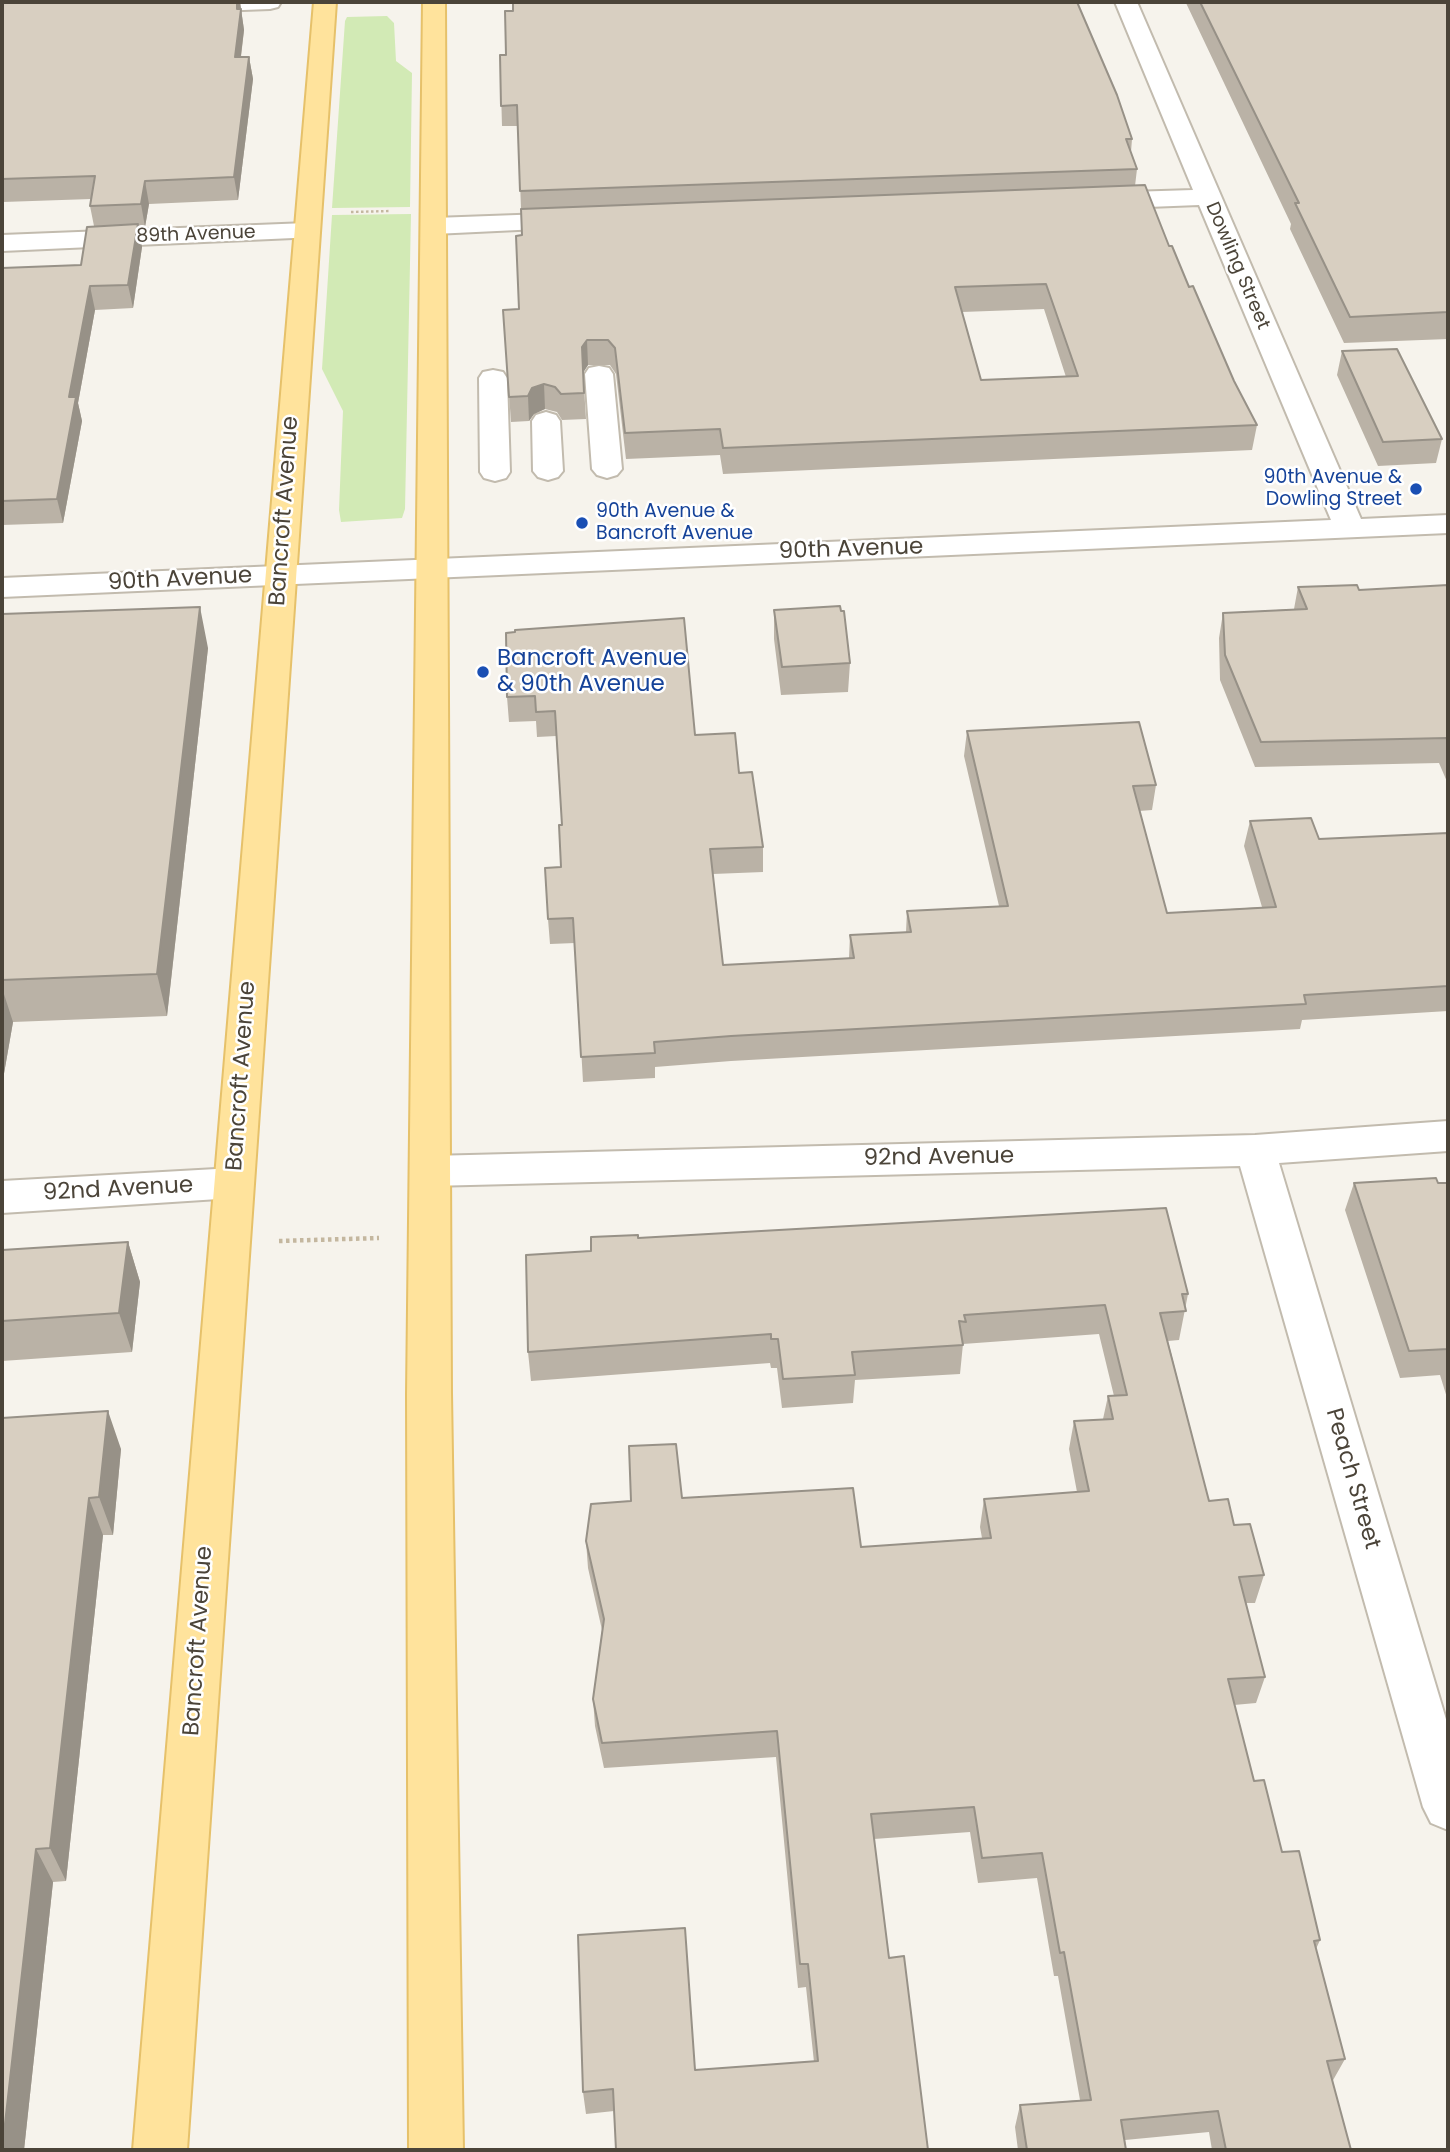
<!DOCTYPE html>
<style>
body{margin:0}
#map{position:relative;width:1450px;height:2152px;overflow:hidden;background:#f6f3ec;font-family:Poppins,sans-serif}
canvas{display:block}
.frame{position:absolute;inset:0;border:4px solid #4b4439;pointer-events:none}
</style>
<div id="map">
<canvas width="1450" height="2152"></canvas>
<div class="frame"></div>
</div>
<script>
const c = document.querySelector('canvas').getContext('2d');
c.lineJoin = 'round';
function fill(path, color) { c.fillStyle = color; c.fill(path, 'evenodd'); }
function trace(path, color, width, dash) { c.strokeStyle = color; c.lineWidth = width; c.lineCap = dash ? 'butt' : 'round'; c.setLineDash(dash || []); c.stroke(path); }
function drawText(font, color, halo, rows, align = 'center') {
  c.font = font + ' Poppins,sans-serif'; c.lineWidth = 5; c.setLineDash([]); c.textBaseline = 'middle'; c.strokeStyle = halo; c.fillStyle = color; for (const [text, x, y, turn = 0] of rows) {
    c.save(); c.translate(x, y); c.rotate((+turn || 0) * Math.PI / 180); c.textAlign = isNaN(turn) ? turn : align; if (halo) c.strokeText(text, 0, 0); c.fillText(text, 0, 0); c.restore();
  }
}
fill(new Path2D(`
 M387,16l7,7 2,38 16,12 -2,134 -78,1 13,-187 2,-4z
 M411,214l-6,295 -3,9 -61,4 -2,-12 4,-99 -21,-42 10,-154z`), '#d2eab5');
const minor = new Path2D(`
 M180,2h101l-3,5 -8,2 -81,3 -8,-2 -3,-5z
 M1115,2h22l224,517 87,-4v18l-1446,64v-19l1329,-58 -132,-315 -102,4 -9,-3 -4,-5 4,-5 9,-3 96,-3z
 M572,213l9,2 4,6 -4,6 -147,7 -9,-2 -4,-6 4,-6 9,-2z
 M307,223l9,2 4,6 -4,6 -314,14v-16z
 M599,366l10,2 4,6 9,95 -5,6 -10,3 -10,-3 -5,-6 -7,-95 4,-6z
 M493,370l10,2 4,6 3,94 -4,6 -11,3 -11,-3 -4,-6 -1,-94 4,-6z
 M546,412l10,3 4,6 3,50 -5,6 -10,3 -10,-3 -5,-6 -1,-50 4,-6z
 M1448,1121v30l-169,12 169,563v104l-17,-7 -8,-16 -183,-641 -810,20 -14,-4 -6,-11 6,-11 14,-4 825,-21z
 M234,1168l14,4 6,11 -6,11 -14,4 -232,15v-32z`);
const major = new Path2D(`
 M314,2h22l-149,2148h-54z
 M423,2h22l6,1391 12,757h-54l-2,-757z`);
trace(minor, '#c2bbae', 4);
trace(major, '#e6c16a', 4);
trace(new Path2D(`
 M351,212l40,-1`), '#c4b79f', 2.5, [2.5, 2.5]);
trace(new Path2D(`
 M279,1241l100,-3`), '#c4b79f', 4.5, [3.5, 3.5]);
fill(minor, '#fff');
fill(major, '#ffe39c');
fill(new Path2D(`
 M2,2h238l4,28 -3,27h8l4,22 -15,121 -89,4 -4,23h-7l4,20 -9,61 -38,2 -17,93 4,18 -19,102 -61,2v-257l79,-3 13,-39 -4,-20 1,-7 -88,3 -1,7z
 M1180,2h268v337l-104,4 -54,-114 1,-5 -105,-221 -6,1z
 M500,55l632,84 -1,13 6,17 -2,17 34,60 65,135 23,44 -5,25 -529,24 -3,-19 -94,4 -10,-85 -6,-9h-22l-5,7 3,47 -24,1 -5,-8 -12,-3 -11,5 -5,7 -18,1 -8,-112 16,-1 3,-74 -1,-26 -3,-83h-16zM1044,309l22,68 -85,3 -19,-68z
 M1342,351l100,88 -6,24 -58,3 -41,-91z
 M1448,585v199l-9,-21 -184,4 -35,-87 -1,-42 4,-25 71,-4 4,-22 61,3z
 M774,610l76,53 -2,29 -67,3 -7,-56z
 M2,614l206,34 -41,368 -154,6 -11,63z
 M506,633l189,102 44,38 24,74v25l-50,2 10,91 126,-7 1,-23 56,-3 1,-21 92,-5 -35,-150 3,-25 189,54 -4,25 -13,1 28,102 95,-6 -18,-61 6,-25 69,18 129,-6v178l-146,9 -2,9 -569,32 -76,6v11l-72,4 -8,-139 -25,1 -2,-25 13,-52 1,-42 -6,-89 -19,1 -1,-16 -27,1 -2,-25z
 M1354,1183h94v218l-8,-26 -40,3 -55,-168z
 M638,1238l550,56 -9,46 -11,1 41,160 25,24 30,50 -9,28h-9l19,74 -9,26 -22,2 20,76 28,71 38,88 -4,9 29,110 -13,23 19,68h-139l-3,-18 -84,8 1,10h-108l-3,-23 5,-22 60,-5 -22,-124h-4l-17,-98 -59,5 -8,-51 -96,7 15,119 39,192 -314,-39 -28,3 -3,-22 112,-22 119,-8 -8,-75 -8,1 -22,-231 -172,11 -9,-42 -2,-27 9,-69 -14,-62 -2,-27 96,-43 179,49 121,-9 -2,-11 4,-28 93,-7 -8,-43 5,-28 29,-2 5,-23h6l-15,-62 -136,10 -3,30 -105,6 -2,23 -71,5 -5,-40h-6l-1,-5 -239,18 -3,-29 63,-101z
 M128,1242l12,40 -8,70 -130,9v-111z
 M2,1418l119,31 -8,86h-10l-37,346 -13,1 -29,268z`), '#bab2a6');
fill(new Path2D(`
 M237,2h3l4,28 -6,49 -3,-22z
 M249,57l4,22 -15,121 -4,-23z
 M145,181l4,23 -4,23 -4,-23z
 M138,224l4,23 -9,61 -5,-23z
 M90,286l5,24 -17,93 4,18 -19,102 -6,-24 12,-102z
 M587,340l1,25 -5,8 -1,-26z
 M544,384l1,25 -11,5 -5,7 -1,-25 4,-8z
 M200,607l8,41 -41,368 -10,-42z
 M2,988l11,34 -11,63z
 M128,1242l12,40 -8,70 -13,-39z
 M108,1411l13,38 -8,86 -14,-38z
 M89,1498l14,37 -37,346 -16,-33z
 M36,1849l17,33 -29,268h-22z`), '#979187');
const building = new Path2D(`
 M2,2h235v7h4l-6,48h14l-15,120 -89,4 -4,23 -51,2 5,-30 -93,3z
 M513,2h564l40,93 15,44h-6l11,30 -617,22 -3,-86 -16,1 -1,-51h6l-1,-44h8z
 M1200,2h248v310l-98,5 -55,-114h4z
 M1145,185l24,61h3l17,41 4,-1 41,95 23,44 -534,23 -3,-19 -95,4 -10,-85 -7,-8h-21l-5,7 2,46 -23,1 -6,-7 -11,-3 -12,4 -4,8 -19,1 -6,-87 16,-1 -3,-73 6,-1 -1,-26zM1046,284l32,92 -97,4 -26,-93z
 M138,224l-10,61 -38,1 -21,111h7l-19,102 -55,2v-233l79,-3 6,-38z
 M1397,349l45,90 -59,3 -41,-91z
 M1357,585l2,5 89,-5v156l-1,-3 -186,4 -36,-87 -2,-42 84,-4 -9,-22z
 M840,606l1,5h3l6,52 -68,4 -8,-57z
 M200,607l-43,367 -155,6v-366z
 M684,618l11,117 40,-2 4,40 13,-1 11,75 -53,2 13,116 131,-7 -4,-23 61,-3 -4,-21 101,-5 -41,-175 172,-9 17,63 -23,1 34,127 109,-6 -26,-86 61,-3 8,21 129,-6v153l-144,9 2,9 -575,32 -77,6 1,11 -74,4 -8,-139 -25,1 -3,-51 16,-1 -2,-42h3l-7,-114 -19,1 -1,-16 -28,1 -1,-64 9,-1v-2z
 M1436,1178l2,5h10v166l-39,2 -55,-168z
 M1166,1208l22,86h-6l4,17 -26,2 49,188 19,-2 6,26 16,-1 14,51 -25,2 26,100 -37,2 26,102 10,-1 18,72 17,-1 21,89 -6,1 31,118 -18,2 24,89h-125l-8,-39 -97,9 5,30h-99l-7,-45 71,-5 -27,-148 -4,1 -18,-100 -60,5 -8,-51 -103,7 18,144 15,-2 24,194h-312l-3,-61 -30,3 -5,-157 107,-7 10,142 123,-9 -10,-97h-8l-23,-233 -175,12 -9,-44 11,-80 -18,-78 5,-37 40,-3 -2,-55 47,-2 6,54 171,-10 8,59 130,-9 -7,-39 105,-8 -15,-70 39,-2 -5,-23 19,-1 -22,-90 -141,10 2,7 -7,-1 4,24 -111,7 3,23 -72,4 -5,-40h-7v-5l-243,18 -2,-97 65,-4v-14l47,-2v3z
 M128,1242l-9,71 -117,8v-71z
 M108,1411l-9,86 -10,1 -39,350 -14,1 -34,301v-732z`);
fill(building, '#d8cfc1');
trace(building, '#979187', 2);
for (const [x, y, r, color] of [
 [1416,489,7,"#1a4fb4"],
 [582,523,7,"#1a4fb4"],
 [483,672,7,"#1a4fb4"]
]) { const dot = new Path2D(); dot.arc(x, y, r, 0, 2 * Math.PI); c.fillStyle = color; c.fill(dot); trace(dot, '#fff', 2.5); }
drawText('19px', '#4b4439', '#fff', [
 ["89th Avenue",196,235,-2],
 ["Dowling Street",1237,266,67]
]);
drawText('19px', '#164399', '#fff', [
 ["90th Avenue &",1402,478],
 ["Dowling Street",1402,500],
 ["90th Avenue &",596,512,"left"],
 ["Bancroft Avenue",596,534,"left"]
], 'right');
drawText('23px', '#4b4439', '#fff', [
 ["Bancroft Avenue",285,511,-86],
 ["90th Avenue",851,550,-2],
 ["90th Avenue",180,580,-3],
 ["Bancroft Avenue",242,1076,-86],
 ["92nd Avenue",939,1158,-1],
 ["92nd Avenue",118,1190,-3],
 ["Peach Street",1352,1479,74],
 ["Bancroft Avenue",199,1641,-86]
]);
drawText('23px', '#164399', '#fff', [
 ["Bancroft Avenue",497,659],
 ["& 90th Avenue",497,685]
], 'left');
</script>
